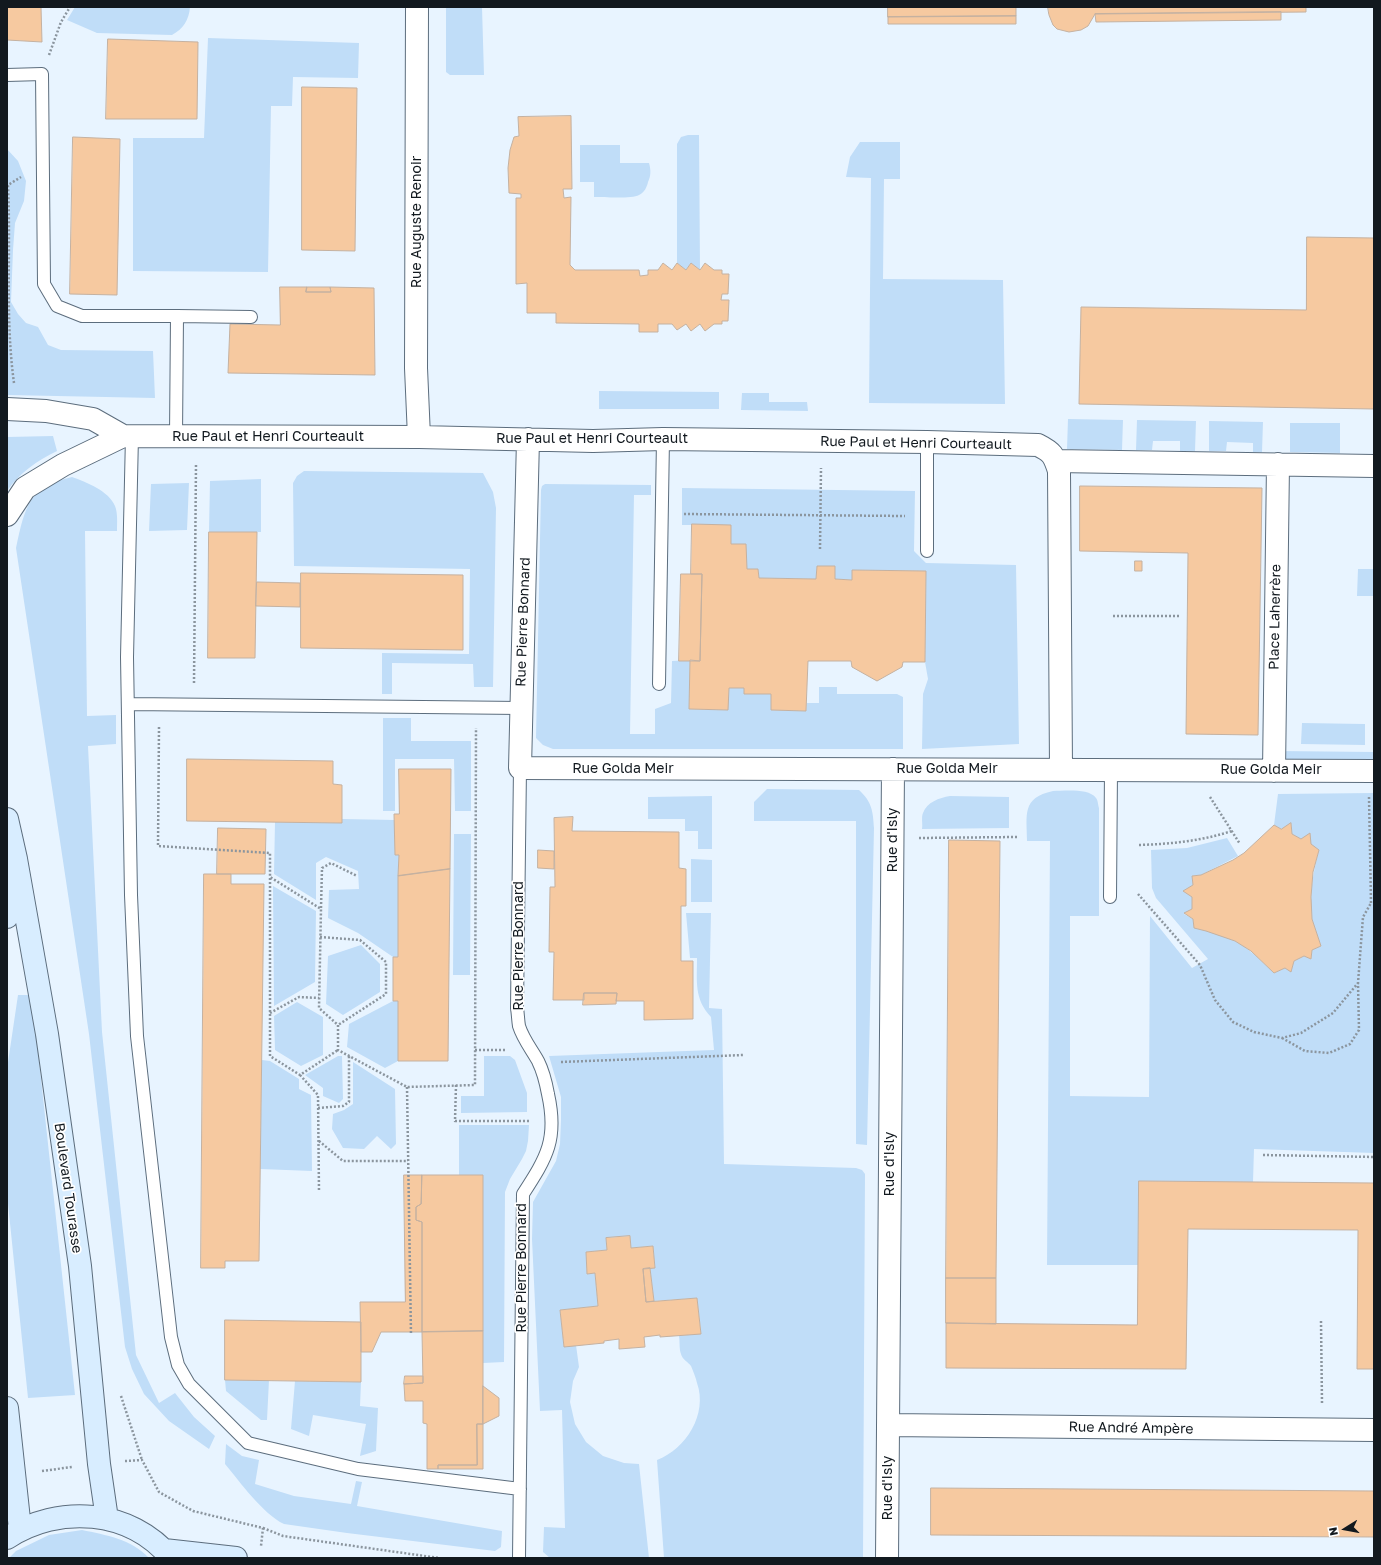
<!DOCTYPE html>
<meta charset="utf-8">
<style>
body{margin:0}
#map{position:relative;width:1381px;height:1565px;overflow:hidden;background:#e8f4ff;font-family:"Golos Text",sans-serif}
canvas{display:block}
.frame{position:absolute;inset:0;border:8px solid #12191f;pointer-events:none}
.north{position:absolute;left:1325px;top:1509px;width:40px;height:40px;-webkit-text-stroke:3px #fff;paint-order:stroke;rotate:259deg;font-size:11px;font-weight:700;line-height:16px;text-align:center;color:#12191f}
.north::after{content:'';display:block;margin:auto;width:14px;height:18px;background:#12191f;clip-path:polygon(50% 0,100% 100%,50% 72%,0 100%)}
</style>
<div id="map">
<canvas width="1381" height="1565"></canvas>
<div class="frame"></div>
<div class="north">N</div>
</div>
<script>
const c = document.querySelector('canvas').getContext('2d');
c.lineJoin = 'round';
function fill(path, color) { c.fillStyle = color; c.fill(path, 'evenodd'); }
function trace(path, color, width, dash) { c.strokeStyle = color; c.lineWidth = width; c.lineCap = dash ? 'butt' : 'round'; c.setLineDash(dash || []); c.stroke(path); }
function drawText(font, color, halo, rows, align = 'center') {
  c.font = font + ' "Golos Text",sans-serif'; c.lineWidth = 3.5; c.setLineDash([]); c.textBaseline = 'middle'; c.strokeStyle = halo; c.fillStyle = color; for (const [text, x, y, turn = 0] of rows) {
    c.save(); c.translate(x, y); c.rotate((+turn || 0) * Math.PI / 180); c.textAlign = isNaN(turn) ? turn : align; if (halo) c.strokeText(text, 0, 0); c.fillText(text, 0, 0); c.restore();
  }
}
fill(new Path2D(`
 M75,7h115c-1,13 -7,22 -18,28l-75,-2 -30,-13z
 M446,7h36l2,68h-34l-4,-3z
 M208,38l151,5 -1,35 -65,-1 -1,29h-21l-3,166 -135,-1v-133h71z
 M688,135h11l1,135 -9,-7 -5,7 -9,-7v-119l4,-7z
 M860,142h40v37h-16l-1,100 120,1 2,124 -136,-1 2,-225 -25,-1 4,-20z
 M580,145h40v18h29c2,7 2,13 -1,19 -1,5 -4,11 -9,13 -7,4 -35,2 -45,2v-15h-14z
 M7,149l11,12 8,20 -2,20 -9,22 -2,27 -2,52 7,12 8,9 12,4 10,18 13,5 92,1 2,47 -148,-3z
 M599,391l120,1v17h-120z
 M742,393h27v9h38l1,9 -67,-1z
 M1068,419l55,1 -1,30 -55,-1z
 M1137,420l59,1 -1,30h-15v-10h-27l-1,9h-16z
 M1209,421l54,1 -1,30h-9v-9l-26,-1 -1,9h-17z
 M1290,423h50v30l-50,-1z
 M53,436l4,15c-20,10 -37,21 -50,40v-54z
 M304,471l179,2 10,19 3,16 -3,179h-19l-1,-23 -81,-1v31h-10v-41l87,1 1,-85 -176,-3 -1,-83 4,-7z
 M72,477c14,5 37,14 43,29 3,7 2,18 2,25h-32l2,185 29,-1v29l-28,2 14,286 34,323 23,48 16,-10 19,24 21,19 -6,13 -40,-28 -25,-27 -12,-25 -7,-22 -36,-313 -73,-486c9,-41 12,-61 56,-71z
 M261,479v53h-52l1,-51z
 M189,483l-2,47 -38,1 2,-47z
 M545,484l106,1v10h-17l-4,239h25v-25l16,-6 1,-42 18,-1 -1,49 38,1 2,-22h15v6h27v16l35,1 1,-8h12v-16h18v7h60l6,3v52h-350l-10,-4 -7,-7 5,-248 1,-4z
 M682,488l233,3 -1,60 12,12 90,2 3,179 -97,5 1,-55 5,-15 -3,-17 1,-91 -74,-1v10l-17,-1v-13h-18l-1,13 -57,-1 -1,-9h-11l-16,-25v-19h-49z
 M1358,569h16v27h-17z
 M383,718h28v23h60v70h-16l-1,-52h-59v52h-12z
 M1302,723l63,1v21l-64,-1z
 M1277,751l97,1v11l-97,-1z
 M767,789l92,1c13,12 14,21 15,38l-7,317 -11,-1v-323h-102v-19z
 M1053,791c11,0 36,-3 43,7 2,2 2,7 3,10v108h-29v180l79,1 1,-181 42,52 16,-9 -52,-61 -4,-10 -1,-38 36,-2 40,-10 11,18 -37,19 -9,1 1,9 -9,6 8,6v12l-8,5 9,5 1,9c20,4 42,10 57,24 8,6 15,14 23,21l11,-5 6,3 3,-10 10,-5 7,3 1,-9 9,-4c-3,-9 -7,-18 -9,-27 -3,-23 1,-47 7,-69l-27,-16 -1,-10 -10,5 -7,-4 4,-31 96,-1v360l-120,-4 -1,33 -114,-1 -1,84h-91l3,-424h-23c0,-26 -6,-43 26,-50z
 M712,796v53h-14v-18h-13v-12h-37v-22z
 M950,796l59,1v31l-87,1c1,-4 -1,-12 1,-16 4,-11 16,-15 27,-17z
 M342,819l53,1v35h4l-1,102h-5l-35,-24 -30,-15 1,-28 30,-1 -1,-18 -32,-14 -10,6v37l-42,-26 1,-52 66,1z
 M454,834h17l-1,141h-17z
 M691,859l21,1v42h-21z
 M273,886l43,25 -1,71 -41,24z
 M686,913h25l-2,95 13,1 2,155 132,4 6,2 3,4 -2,384h-199l-7,-98c29,-11 51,-46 40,-77 -1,-5 -4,-12 -6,-17 -3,-4 -9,-7 -10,-12 -2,-5 -1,-13 -2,-18l22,-3 -4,-35 -43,3 -4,-33h5l-2,-22 -22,2 -1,-12 -24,2 1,12 -21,2 1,22 8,-1 3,33 -38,4 4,36 12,-1 3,22 -6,14 -3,21 5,22 11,18 17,14 21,7 15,1 10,94h-99l-7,-6 1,-25 21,1 -3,-118 -22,1 -8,-172 1,-37 23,-41 4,-17 1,-24v-23l-12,-41 165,-6 -3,-33c-17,-18 -14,-36 -14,-59h-7z
 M361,945l19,19v28l-37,23 -17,-11 2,-48z
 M18,995h14l43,400 -47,3 -21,-204v-125z
 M393,1001h5v60l-13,7 -38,-21 2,-23z
 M297,1002l26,15v38l-22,11 -26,-16 -1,-34z
 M338,1056h4l1,43 -4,4 -16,-7v-8l-18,-13z
 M484,1056h26l5,4 12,33v19l-66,1v-17h23z
 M262,1060l8,1 29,18v10l12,6 1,76 -52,-2z
 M353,1062l42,27 1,55 -5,5 -14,-13 -13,13 -21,-1 -11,-19 1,-15 11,-4 9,-6z
 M459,1125h70l-1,16 -2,10 -4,8 -12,20 -5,13 -1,170 -21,1v-187l-24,-1z
 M225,1380h44l-2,40h-6l-35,-29z
 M295,1381l66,1 -1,24 18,2 -2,43 -16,5 6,-32 -53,-9 -4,21 -18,-7z
 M226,1444l16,12 17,4 -4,24 39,12 57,8 5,-23 6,1 -5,24 145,25 -1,16 -6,4 -148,-18 -63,-9c-21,-10 -44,-42 -59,-60z
 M82,1530c24,5 49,9 67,28h-140l7,-7 33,-16z`), '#c0ddf8');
const building = new Path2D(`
 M7,7h34l1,35 -35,-2z
 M888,7h128v9l-128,1z
 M1048,7h258v5l-211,2 -7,12 -7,4 -12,2 -12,-3 -4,-4 -4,-10z
 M1281,12v8l-185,2 -1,-8z
 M1016,16v8h-128v-7z
 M108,39l90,3 -1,77h-91z
 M302,87l55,1 -2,163 -53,-1z
 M571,116l1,73h-9l1,9 7,-1 -1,68 5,5h64l1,6 8,-1v-5h10l5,-7 9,7 5,-7 9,7 5,-7 9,7 5,-7 9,7h8v4h7l-1,20h-6l-1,6h8l-1,21h-6v3h-8l-9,7 -5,-7 -9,7 -5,-7 -9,6 -5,-6h-14v8h-19v-8l-83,-1v-10h-29v-30l-11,1v-86h5v-4l-12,-1 -1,-25 2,-18 4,-13 5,-1 -1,-19z
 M73,137l47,2 -3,156 -47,-1z
 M1307,237l67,1v171l-295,-5 2,-97 225,3z
 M280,287h27l-1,5h25l-1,-5 44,1 1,87 -147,-2 2,-49 50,1z
 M307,287h23l1,5h-25z
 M1080,486l182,2 -4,247 -72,-1 2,-181 -108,-2z
 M692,524l39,1v19h15l1,25h11l1,9 57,1 1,-13h18v13l17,1v-10l74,1 -1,91h-22l-1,5 -25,14 -25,-14 -1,-6h-43l-2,50 -35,-1v-16h-27v-6h-15l-1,22 -39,-1 1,-49 10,1 2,-87h-11z
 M209,532h48l-2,126h-47z
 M1135,561h7v10h-7z
 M301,573l162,2v75l-162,-2z
 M681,574h21l-2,87h-21z
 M257,582l43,1v24l-44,-1z
 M187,759l146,2v23l9,1v38l-155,-2z
 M399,769h52l-1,100 -52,7 1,-21h-4l-1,-41h5z
 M573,817l-1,14 107,1v36l7,1v37h-5v55h12v58l-49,1v-19h-28l1,-8h-33v7h-31l1,-48h-5l1,-65h5l-1,-69z
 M1291,823l1,11 9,5 9,-6 1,11 8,6 -6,22 -2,25 1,22 9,27 -9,4 -1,9 -7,-3 -10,5 -3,11 -6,-4 -11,5 -23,-22 -16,-10 -29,-10 -12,-3 -1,-9 -9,-6 8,-4v-12l-9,-6 10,-6 -1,-9 9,-1 32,-15 11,-7 30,-28 7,4z
 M218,828l48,1 -1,45h-48z
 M949,840l51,1 -4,437h-50z
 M538,850l16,1v18l-16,-1z
 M450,869l-2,192h-50v-60h-5v-44h5v-81z
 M204,874h27v10h33l-5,377h-34v7h-24z
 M584,993h33l-1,11 -33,1z
 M404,1175h18l-1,29 -5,3v13l6,2v110h-41l-9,20h-11l-1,-50h45z
 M422,1175h61v156l-61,1v-110l-6,-2v-13l5,-3z
 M1139,1181l235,2v186h-17l1,-139 -170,-1 -2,140 -240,-1v-45l191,2z
 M630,1236l1,12 22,-2 2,22 -12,1 3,33 51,-4 4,36 -41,3v-2l-16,2 1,10 -26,2v-10l-15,2v2l-40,4 -4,-37 38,-4 -3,-33 -8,1 -1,-22 21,-2 -1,-12z
 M650,1268l4,33 -8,1 -3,-33z
 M946,1278h50v46l-50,-1z
 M225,1320l136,2v60l-136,-2z
 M483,1331v93h-6v41h-39v4h-11v-45l-4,-1v-22h-18l-1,-17 19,-1 -1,-51z
 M405,1376h18v7l-19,1z
 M483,1386l16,12v18l-16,8z
 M477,1424h6v45h-45v-4h39z
 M931,1488l443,3v46l-443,-2z`);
fill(building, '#f6c9a0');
trace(building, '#c4b1a1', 1);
const lane = new Path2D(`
 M7,75l35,-1 2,210 13,22 25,10h95l-1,120
 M177,316l74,1
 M132,436l-5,221 4,238 6,141 34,301 7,28 11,19 59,59 110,26 162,20
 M927,551v-109
 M659,684l4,-245
 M129,704l392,4
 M1110,897l1,-127
 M519,1558l4,-364c24,-37 35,-55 25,-100 -2,-11 -5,-23 -10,-33 -6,-11 -15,-22 -19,-35 -1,-6 -1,-12 -2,-18l3,-240`);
const street = new Path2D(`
 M417,7l-1,361 3,69
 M7,409l39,2 47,8 30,17
 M528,439l-8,329 854,3
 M1056,461l318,5
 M7,515l18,-27 38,-23 60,-29 296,1 174,4 70,-2 264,3 111,3c14,7 16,10 21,26l2,298
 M1274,771l4,-307
 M888,1425l486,5
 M887,1558l6,-789`);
const secondary = new Path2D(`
 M7,819l9,40 31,175 33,232 19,198 8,55
 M7,917l7,-41
 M7,1408l13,121
 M7,1538c52,-34 123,-29 164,20
 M164,1550l72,8`);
trace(lane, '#5c6d7d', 14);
trace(street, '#5c6d7d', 24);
trace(secondary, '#5c6d7d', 24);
trace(new Path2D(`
 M49,55l12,-33 9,-15
 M14,383c-9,-65 -3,-132 -6,-198l13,-8
 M684,514l221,2
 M820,549l1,-81
 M1113,616h66
 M194,683l2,-219
 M159,727l-1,119 112,7v24l51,32 -2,99 19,17v25l69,37 68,-2 1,-357
 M1210,797l30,47
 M1369,797l2,106h3
 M919,838l98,-1
 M1139,845c32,-1 62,-4 93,-14
 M270,878v178l30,19 38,-25
 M1138,894l62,71 15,35 18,22 21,10 28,6 19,-5 32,-20 25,-30
 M321,908l1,-40 9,-5 26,13
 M320,937l40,3 26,22v32l-48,31
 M270,1013l29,-16 20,1
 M1282,1038l23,13 24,2 21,-9 9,-14 -1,-47 3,-40 2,-26 8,-14
 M475,1050h31
 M561,1062l183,-7
 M300,1075l18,20 1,97
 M456,1085l-1,36h75
 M407,1087l4,248
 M318,1108l25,-2 6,-4v-46
 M319,1141l24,20h65
 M1263,1155l111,2
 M1321,1321l1,82
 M121,1396l21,64
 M125,1461l17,-1 17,32 34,19 70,17 -2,18
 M42,1471l30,-4
 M263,1528l20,8 156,22`), '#8b959e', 2.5, [2, 2]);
trace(lane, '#fff', 12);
trace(street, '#fff', 22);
trace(secondary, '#d8edff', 22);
drawText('14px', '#12191f', '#fff', [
 ["Rue Auguste Renoir",417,222,-90],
 ["Rue Paul et Henri Courteault",268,437],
 ["Rue Paul et Henri Courteault",592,439],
 ["Rue Paul et Henri Courteault",916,443,1],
 ["Place Laherrère",1275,617,-89],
 ["Rue Pierre Bonnard",523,622,-88],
 ["Rue Golda Meir",623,769],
 ["Rue Golda Meir",947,769],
 ["Rue Golda Meir",1271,770],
 ["Rue d'Isly",893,840,-90],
 ["Rue Pierre Bonnard",519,946,-90],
 ["Rue d'Isly",890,1164,-90],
 ["Boulevard Tourasse",68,1188,82],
 ["Rue Pierre Bonnard",522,1268,-90],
 ["Rue André Ampère",1131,1428,1],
 ["Rue d'Isly",888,1488,-90]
]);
</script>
